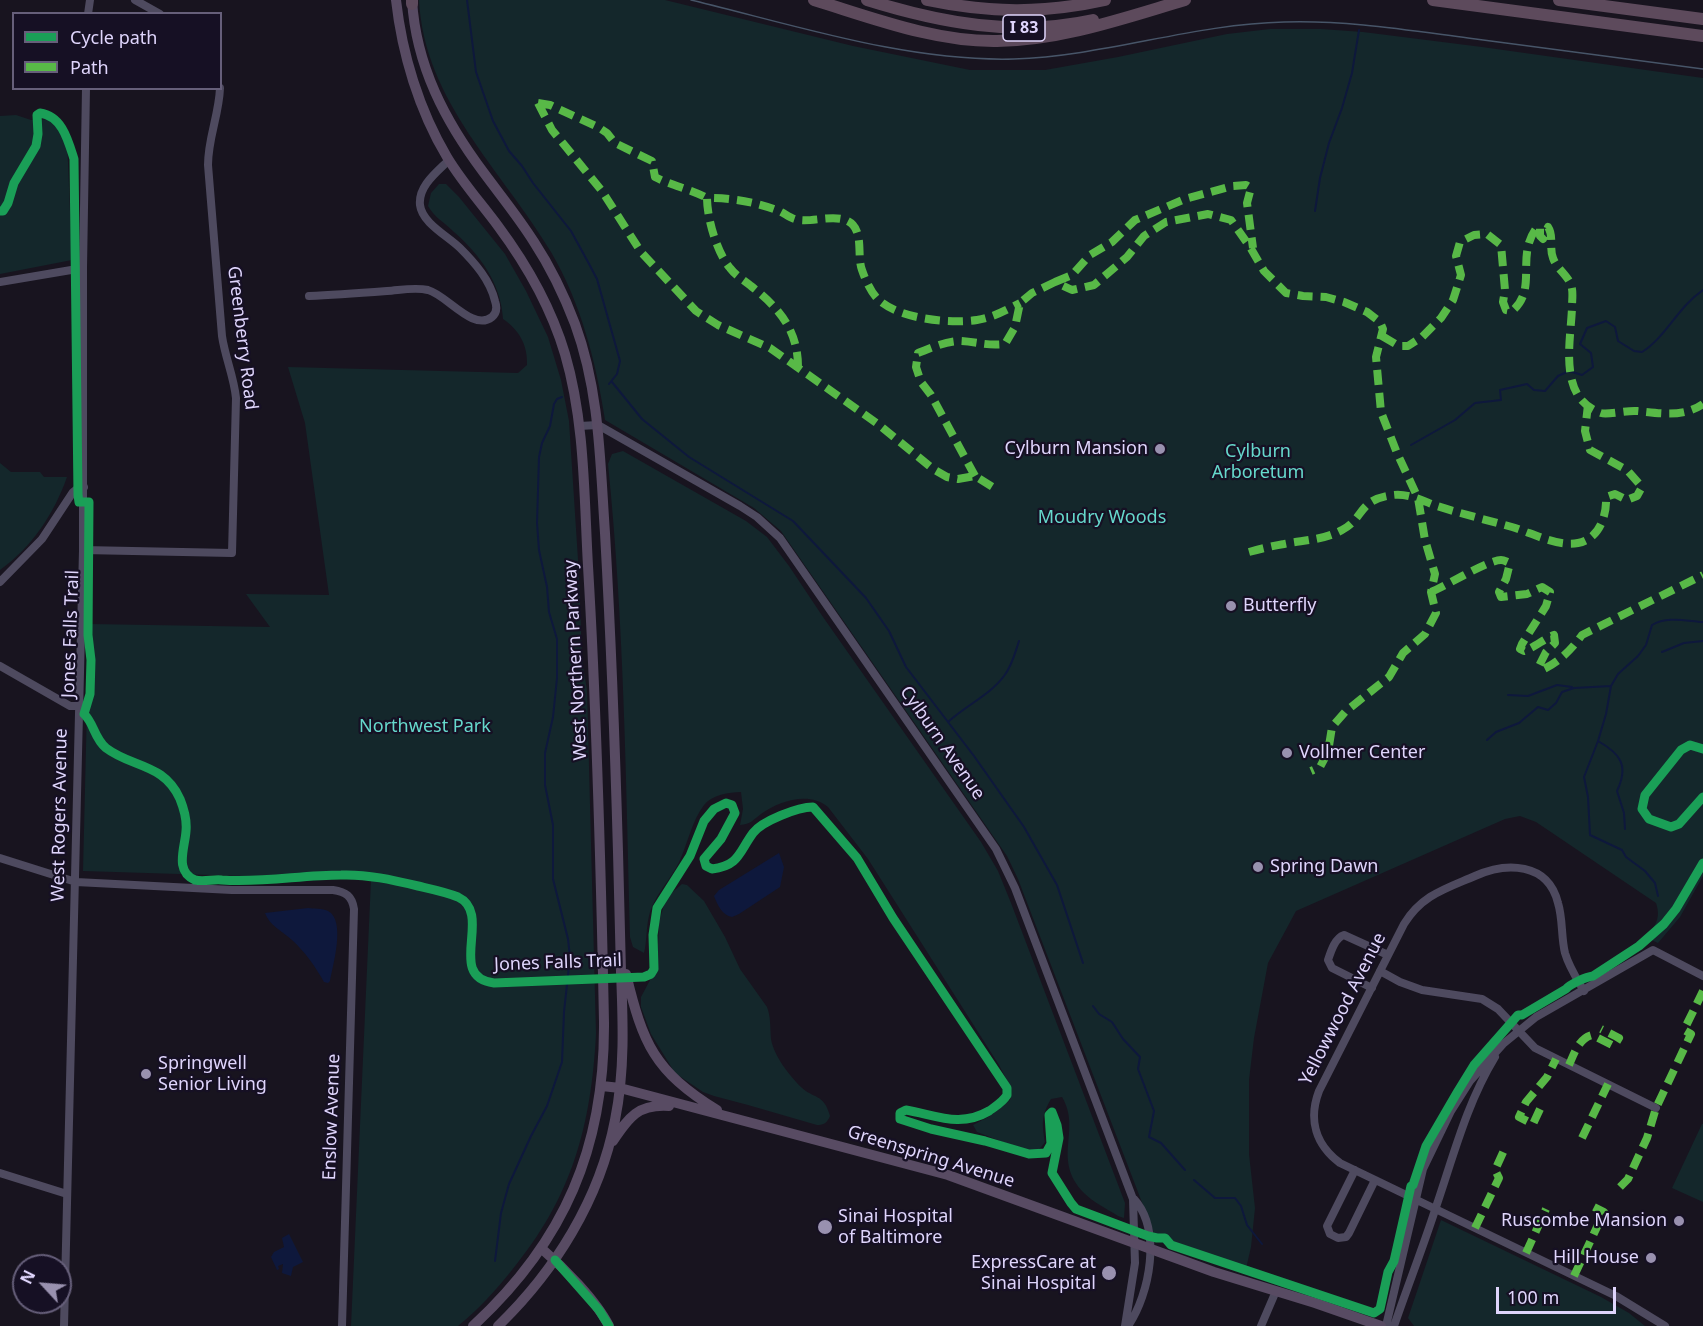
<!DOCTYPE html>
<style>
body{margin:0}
#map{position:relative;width:1703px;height:1326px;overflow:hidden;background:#18141f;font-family:"Noto Sans",sans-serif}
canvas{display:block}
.legend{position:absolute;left:12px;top:12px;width:210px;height:78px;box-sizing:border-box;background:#161024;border:2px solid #665f7a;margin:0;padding:8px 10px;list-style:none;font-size:18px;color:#dfd5fc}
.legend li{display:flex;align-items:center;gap:12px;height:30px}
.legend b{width:30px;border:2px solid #665f7a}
.north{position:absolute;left:12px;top:1254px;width:60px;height:60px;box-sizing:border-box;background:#161024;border:2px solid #665f7a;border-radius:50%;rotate:296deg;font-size:16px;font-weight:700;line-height:24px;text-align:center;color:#dfd5fc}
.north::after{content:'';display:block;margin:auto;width:21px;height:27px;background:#9991af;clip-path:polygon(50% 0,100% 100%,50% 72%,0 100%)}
.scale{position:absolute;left:1496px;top:1287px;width:120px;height:27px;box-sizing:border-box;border:3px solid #dfd5fc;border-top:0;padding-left:8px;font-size:18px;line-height:21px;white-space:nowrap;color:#dfd5fc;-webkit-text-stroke:4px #161024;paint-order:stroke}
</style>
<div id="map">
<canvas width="1703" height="1326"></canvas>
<ul class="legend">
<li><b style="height:8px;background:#1a9f57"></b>Cycle path</li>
<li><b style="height:8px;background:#58b947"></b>Path</li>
</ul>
<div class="north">N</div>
<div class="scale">100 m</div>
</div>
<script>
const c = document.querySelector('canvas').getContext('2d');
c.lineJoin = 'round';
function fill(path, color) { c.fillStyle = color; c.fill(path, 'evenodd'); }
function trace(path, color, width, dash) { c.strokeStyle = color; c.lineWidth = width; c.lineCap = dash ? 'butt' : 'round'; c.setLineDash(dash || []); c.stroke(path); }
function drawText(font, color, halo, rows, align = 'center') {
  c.font = font + ' "Noto Sans",sans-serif'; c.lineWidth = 4.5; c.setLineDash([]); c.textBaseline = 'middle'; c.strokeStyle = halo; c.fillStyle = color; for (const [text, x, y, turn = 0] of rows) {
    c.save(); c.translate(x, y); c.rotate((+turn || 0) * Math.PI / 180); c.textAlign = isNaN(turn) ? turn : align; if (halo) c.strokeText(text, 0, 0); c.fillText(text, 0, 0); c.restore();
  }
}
fill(new Path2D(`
 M419,0h246l188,46 117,24h75l73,-13 109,-23 43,-5h51l42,3 119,15 221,31v798l-23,41 -22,26 -13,-6c11,-11 16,-19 11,-34l-120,-81 -16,-6 -15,3 -209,92 -28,52 -14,75 -5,42v74l6,54 -4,39 -6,26 -70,-23 -19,-11 -138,-360 -11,-23 -226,-325 -27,-23 -149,-88c-9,-58 -24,-117 -54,-168 -49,-82 -127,-151 -132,-252z
 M16,115l15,5 24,-1 12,20 5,121 -72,14v-158z
 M439,184h7l13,13 46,57 21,37 22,46 13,43 8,41 10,154 3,85 5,30 9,344c-5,93 -24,163 -84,236 -16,20 -34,40 -54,56h-107l20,-446 -288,-9 6,-247 181,3 -24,-33 83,1 -24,-172 -17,-56 230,6 9,-8c1,-20 -8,-35 -24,-46 -2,-36 -23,-64 -49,-87 -10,-10 -20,-15 -26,-26l3,-13z
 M623,451l123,70 21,16 22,29 34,51 158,225 17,29 13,32 114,300 -1,15 -6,-2c-11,-7 -25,-14 -34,-23 -33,-34 -2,-63 -22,-96l-11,2c-10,17 -9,25 -6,43 -3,4 -6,9 -11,8 -14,0 -43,-13 -57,-18l-4,-7 17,-9 20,-16 1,-12 -12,-23 -131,-206 -40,-52c-19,-16 -49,-6 -67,7 -8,6 -10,10 -21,11l3,-16 -2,-17c-12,0 -29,3 -37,13 -12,16 -16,37 -24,55 -9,20 -26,35 -31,56 -3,12 -2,25 -5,37l-11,-6 -3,-10c-4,-158 -6,-316 -22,-473l4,-10z
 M0,463l11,9h29l4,5h23c-13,37 -35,70 -67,93z
 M682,884l5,1 17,16 21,36 15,32 27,38c4,10 3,21 4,32 3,17 18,36 30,48 12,12 23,6 29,29 -3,7 -6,9 -13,9l-69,-20 -34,-9 -11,-4 -28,-19 -24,-39 -10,-27v-10l16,-30 2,-45 5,-17 5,-10z
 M1702,1124h1v78l-31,-14z
 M1441,1220l160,77 28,16 16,13h-231l-6,-8z`), '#14272b');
fill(new Path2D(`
 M779,853l5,14 -4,20 -41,27 -7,3c-10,-2 -14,-11 -18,-21l5,-6z
 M308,908c6,1 14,0 20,3 18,9 5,54 2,70l-2,2 -4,-1c-9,-16 -19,-30 -32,-42 -9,-8 -23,-15 -27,-27z
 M289,1234l14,28 -10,5 -2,9 -9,-3 1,-9 -5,2 1,3 -2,1 -6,-13 3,-5 10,-5 -2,-9z`), '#0e183c');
trace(new Path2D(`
 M467,0l9,72 17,49 16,30 13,15 11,17 38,48 17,31 9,17 23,82 -3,13 -8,10
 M1315,211l5,-33 9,-35 13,-35 10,-35 7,-43
 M612,382l30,37 47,38 104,64 73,77 23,33 17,36 68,89 50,71 33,58 26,78
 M1411,445l44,-25 20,-17 26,-3 -1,-10 27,-6 7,6 11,1 13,-15 11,-5 13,4 11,-8 -2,-14 -11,-9 7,-16 19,-7 9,6 3,14 16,10 8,1c23,-14 36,-45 61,-62
 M1662,652l22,-9 19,-2
 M1508,695l20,1 29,-11 15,2
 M948,722c17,-16 42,-27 56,-46 8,-10 11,-23 15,-35
 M1487,740l9,-8 23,-9 19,-16 10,3 8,-7 6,-11 12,-4 37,-2
 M1598,741c23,13 31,25 19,50l7,22 1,16
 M1658,896l-3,-13 -10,-12 -19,-14 -4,-7 -32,-15 -2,-38 -4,-20 14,-36 8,-27 5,-28 7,-12 20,-18 8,-11 6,-20c15,-9 34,-4 51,-3
 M1093,1006l6,8 13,8 11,17 17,18 -2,12 16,42 -5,26 12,6 24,27
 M1194,1180l21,18h20l6,8 6,19 15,19
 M495,1261l6,-48 8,-29 22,-48 16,-30 15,-44 2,-50 6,-55 -2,-18 -15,-60v-54l-8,-40v-32l8,-36 4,-39v-39l-8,-27 -2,-25 -8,-37 -2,-27 2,-66 3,-14 8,-17 4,-22 3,-5 5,-2`), '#0e183c', 2);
trace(new Path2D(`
 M135,0l25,14
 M88,14l2,-14
 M0,282l83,-14
 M309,296c26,-1 52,-3 78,-5 14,-1 28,-4 41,-1 19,5 45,42 64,27 5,-4 5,-10 3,-16 -5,-21 -20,-38 -35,-53 -12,-12 -38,-25 -40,-43 -2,-19 17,-33 29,-45
 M579,426l19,-1 142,81 17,11 23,21 216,311 19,39 118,311 2,64 -10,63
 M83,550l149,3 4,-155c-2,-21 -11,-41 -14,-62l-14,-171c0,-27 11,-50 12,-77
 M0,582l42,-43 31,-47 5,-4 6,-1
 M0,666l70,40h9
 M0,858l76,24 156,8h101c13,2 19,6 21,19l-12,417
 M1380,971l20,11 22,8 60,9 16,10 37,39 121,60
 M1372,988l-40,-20 -4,-8c3,-9 7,-22 16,-25l44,20
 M1584,991c-7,-12 -15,-24 -19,-38 -4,-16 -2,-34 -7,-50 -10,-41 -52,-41 -83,-27 -30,13 -53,19 -71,48l-85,167c-11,29 -3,54 21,72l276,133 49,30
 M1355,1170l-28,56 3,8 8,4 8,-1 3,-4 26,-53
 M0,1173l67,21
 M64,1326l19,-776v-282l3,-180
 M1128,1326c22,-32 34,-96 6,-127
 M1261,1326l15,-35
 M1386,1326l37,-157 28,-58 19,-30 33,-37 33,-27 117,-67 50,26
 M1394,1326c14,-41 30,-81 43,-122 17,-50 30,-101 58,-147`), '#4e4a5f', 8);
trace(new Path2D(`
 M396,0c6,54 23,110 51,157 15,25 34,46 51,69 29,39 53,81 67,128 20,68 19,142 23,212 9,152 13,304 16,456 1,125 -39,219 -131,304
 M412,0c4,66 33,121 72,173 17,23 35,45 50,69 17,26 30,53 41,82 25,68 25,139 30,209 6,107 10,212 13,319 1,40 2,80 3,120 2,49 4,99 -6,148 -15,79 -60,151 -117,206
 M626,974c17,70 28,97 91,136
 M602,1086l18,2 328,87 266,97 101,31 66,23
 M613,1141c16,-24 25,-37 56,-35
 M541,1248c22,19 55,52 68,78`), '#584b63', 10);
trace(new Path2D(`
 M814,0c59,18 121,42 183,41 65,-1 127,-23 188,-41
 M867,0c74,23 148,37 226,20
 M927,0c62,13 116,14 178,0
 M1433,0l270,36
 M1559,0l144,19
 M412,4v-4`), '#5d4a5c', 12);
trace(new Path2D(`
 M691,0c104,25 216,62 323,59 91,-3 179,-35 270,-37 62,-2 123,8 184,16 79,10 157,21 235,31`), '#475568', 1.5);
trace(new Path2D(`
 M538,103l14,27 50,61 39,61 55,59 22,14 52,23 108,76 55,45 14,8 11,2 17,-3 21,13
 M538,103l12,2 48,22 9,6 8,10 37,18 3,16c17,9 36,12 52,21
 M1055,282l17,-7 18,-20 22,-13 23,-22 50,-21 47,-13 14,-1 5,3 -4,15 6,45
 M1382,336l17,10h9l14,-9 19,-19 12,-18 8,-25 -5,-19 4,-14 14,-7 13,-1 14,11 4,45 -2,12 3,8 6,1c27,-22 2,-56 26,-85l2,2v8l3,3 5,-12c6,9 1,21 5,31 4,12 17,18 19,31 1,5 0,12 0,18 -1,34 -15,91 29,106 7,2 26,-3 36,-2 22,2 46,7 66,-7
 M798,367c0,-37 -19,-59 -47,-81 -7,-6 -15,-10 -21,-18 -13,-15 -23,-50 -23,-70 25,0 49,4 72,13 7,3 13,9 21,9 16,2 41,-8 53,5 10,11 4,32 9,45 3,9 10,25 18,31 21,18 70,23 97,19 15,-2 29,-10 43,-17
 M975,476l-44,-81 -10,-13 -5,-15 2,-14c13,-5 28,-12 43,-12 17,1 25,5 44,3l10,-17 5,-24 12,-10 23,-11 17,8 22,-5 33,-28 17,-21 22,-14 42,-8 23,6 19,27 14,24 22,22 17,3 23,1 18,5 23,10 13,10 3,7 -7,28 5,55 16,41 21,45 7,42 10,34 -4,18 5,21 -11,21 -22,19 -14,24 -43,34 -14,16 -4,25 -8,15 -9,4
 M1249,552c11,-3 23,-6 35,-8 20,-4 40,-4 58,-14 23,-12 16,-31 51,-35 15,-2 30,6 44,11 25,8 50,14 75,21 20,6 45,20 66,16 21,-4 29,-27 28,-46l9,-3 12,6 10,-4 5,-9 -15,-17 -37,-20 -5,-19 3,-26
 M1431,592c15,-6 57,-32 70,-32 3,0 6,2 9,3l-4,16 -7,13 2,5 26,-3 15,-7 8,5 -4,14 -24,38 -2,5 4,2c11,-4 20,-12 30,-16l1,8 -9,9 -7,14 5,3c16,-8 27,-19 38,-34l121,-60
 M1569,1065c5,-11 10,-27 23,-30l22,11 5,-8 -18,-9
 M1540,1109l-7,15 -14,-7 7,-15 21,-25 9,-18
 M1582,1138l26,-54
 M1620,1187l8,-8 19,-41 9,-30 35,-74 -7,-4 19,-39
 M1475,1228l24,-50 -4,-8 11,-24
 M1526,1253l20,-44
 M1574,1276l30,-64 -10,-5`), '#58b947', 8, [15, 8]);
trace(new Path2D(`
 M0,211h3l5,-8 6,-20 22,-37 2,-12 -1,-19 3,-2c22,3 28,27 34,46l4,336 1,7h10l-1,133 3,25 -1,34 -6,20c10,9 10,24 22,34 26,20 58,15 74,51 4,10 7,22 6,32 -1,17 -12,40 9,49 9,2 18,-1 27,0 41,3 79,-5 119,-5 26,-1 52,5 77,11 13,3 28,6 40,11 36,17 -13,80 36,86l150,-6 7,-3 3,-5 -1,-34 4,-27 33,-52 14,-35 10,-12 12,-6 6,2 3,8 -14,26 -17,20 2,7 6,3c27,-3 27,-17 41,-36 9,-12 45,-26 60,-26l44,51 36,60 114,170v7c-4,7 -11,11 -18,16 -29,17 -53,4 -83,-1l-6,3v6l31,10 54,12 44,13 17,-1 5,-9 -2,-29 3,-3 5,13 2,13 -7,35 19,30 5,6 72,27 9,2h8l6,7 9,3 194,65 6,-4 8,-37 6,-11 17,-75 2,-1 13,-39 32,-55 16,-26 44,-50h4l44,-26c4,-5 20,-12 27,-13l46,-30 25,-22 12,-15 27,-46
 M1703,749l-13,-4 -9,5 -36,45 -3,14 7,10 22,8 8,-3 24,-27
 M555,1260l44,50 10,16`), '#1a9f57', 9);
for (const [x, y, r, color] of [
 [1160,449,6,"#9991af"],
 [1231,606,6,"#9991af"],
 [1287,753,6,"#9991af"],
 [1258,867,6,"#9991af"],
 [146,1074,6,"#9991af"],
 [1679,1221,6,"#9991af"],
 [825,1227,8,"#9991af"],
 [1651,1258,6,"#9991af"],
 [1109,1273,8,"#9991af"]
]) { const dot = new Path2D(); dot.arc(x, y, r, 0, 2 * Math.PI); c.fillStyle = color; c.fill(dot); trace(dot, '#161024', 2); }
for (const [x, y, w] of [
 [1024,28,42]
]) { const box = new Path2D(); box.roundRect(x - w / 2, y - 13, w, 26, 4.5); c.fillStyle = '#161024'; c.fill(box); trace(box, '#dfd5fc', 1.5); }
drawText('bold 16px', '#dfd5fc', null, [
 ["I 83",1024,28]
]);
drawText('18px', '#dfd5fc', '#161024', [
 ["Greenberry Road",242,338,83],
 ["Jones Falls Trail",71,634,-88],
 ["West Northern Parkway",576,660,-93],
 ["Cylburn Avenue",942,743,55],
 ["West Rogers Avenue",60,815,-89],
 ["Jones Falls Trail",558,963,-2],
 ["Yellowwood Avenue",1343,1009,-63],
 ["Enslow Avenue",332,1117,-88],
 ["Greenspring Avenue",931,1157,17]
]);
drawText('18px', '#dfd5fc', '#161024', [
 ["Cylburn Mansion",1148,449,"right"],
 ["Butterfly",1243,606],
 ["Vollmer Center",1299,753],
 ["Spring Dawn",1270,867],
 ["Springwell",158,1064],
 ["Senior Living",158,1085],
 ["Sinai Hospital",838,1217],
 ["of Baltimore",838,1238],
 ["Ruscombe Mansion",1667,1221,"right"],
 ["Hill House",1639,1258,"right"],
 ["ExpressCare at",1096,1263,"right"],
 ["Sinai Hospital",1096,1284,"right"]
], 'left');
drawText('18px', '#66d8cc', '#161024', [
 ["Cylburn",1258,452],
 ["Arboretum",1258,473],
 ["Moudry Woods",1102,518],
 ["Northwest Park",425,727]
]);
</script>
